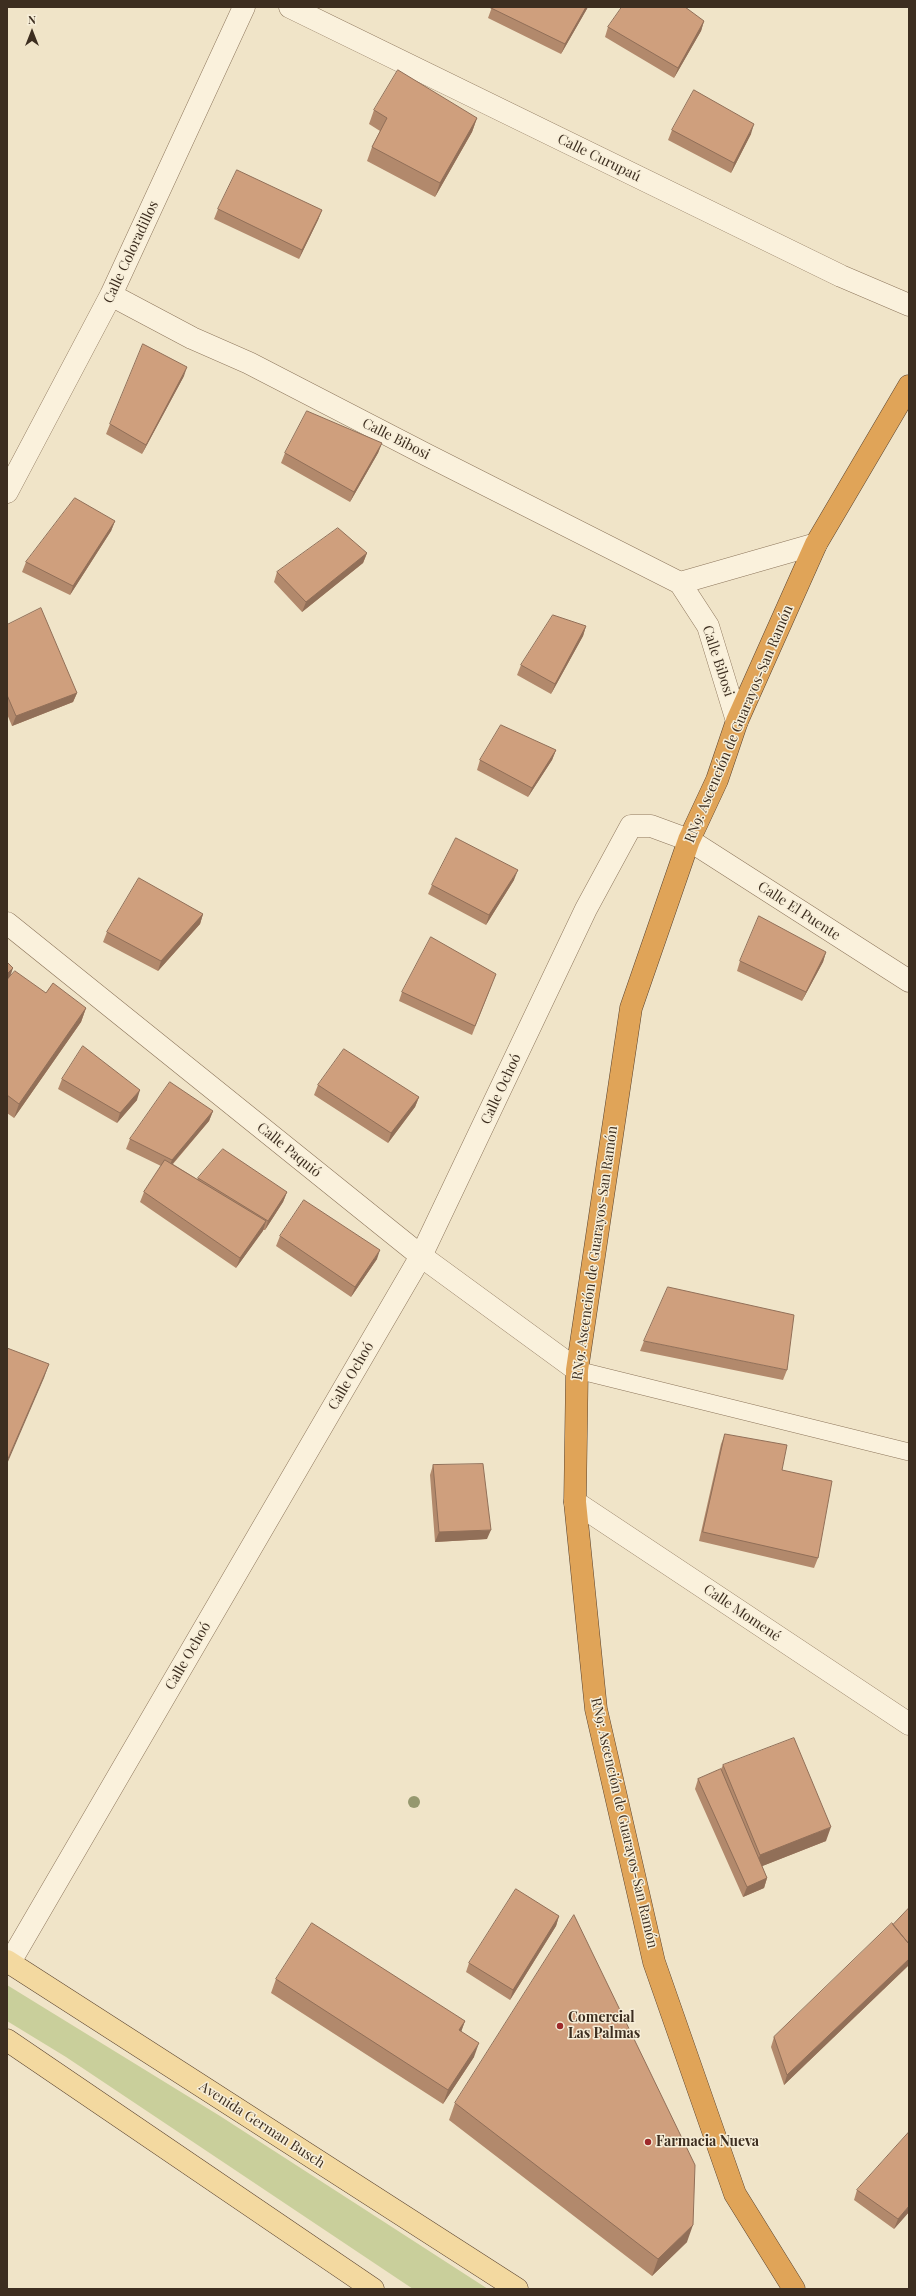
<!DOCTYPE html>
<meta charset="utf-8">
<style>
body{margin:0}
#map{position:relative;width:916px;height:2296px;overflow:hidden;background:#f0e4c8;font-family:"Playfair Display",serif}
canvas{display:block}
.frame{position:absolute;inset:0;border:8px solid #3d2e20;pointer-events:none}
.north{position:absolute;left:12px;top:12px;width:40px;height:40px;-webkit-text-stroke:3px #f7eed8;paint-order:stroke;rotate:0deg;font-size:11px;font-weight:700;line-height:16px;text-align:center;color:#3d2e20}
.north::after{content:'';display:block;margin:auto;width:14px;height:18px;background:#3d2e20;clip-path:polygon(50% 0,100% 100%,50% 72%,0 100%)}
</style>
<div id="map">
<canvas width="916" height="2296"></canvas>
<div class="frame"></div>
<div class="north">N</div>
</div>
<script>
const c = document.querySelector('canvas').getContext('2d');
c.lineJoin = 'round';
function fill(path, color) { c.fillStyle = color; c.fill(path, 'evenodd'); }
function trace(path, color, width, dash) { c.strokeStyle = color; c.lineWidth = width; c.lineCap = dash ? 'butt' : 'round'; c.setLineDash(dash || []); c.stroke(path); }
function drawText(font, color, halo, rows, align = 'center') {
  c.font = font + ' "Playfair Display",serif'; c.lineWidth = 3; c.setLineDash([]); c.textBaseline = 'middle'; c.strokeStyle = halo; c.fillStyle = color; for (const [text, x, y, turn = 0] of rows) {
    c.save(); c.translate(x, y); c.rotate((+turn || 0) * Math.PI / 180); c.textAlign = isNaN(turn) ? turn : align; if (halo) c.strokeText(text, 0, 0); c.fillText(text, 0, 0); c.restore();
  }
}
fill(new Path2D(`
 M7,1985l213,131 268,173h-75l-347,-232 -59,-36z`), '#c9cf9b');
const lane = new Path2D(`
 M577,1370l332,82`);
const street = new Path2D(`
 M290,7l551,269 68,29
 M111,295l81,43 57,25 178,92 253,128 28,43 29,95
 M7,492l104,-197 133,-288
 M680,583l136,-39
 M7,923l414,333 156,114
 M575,1502l334,222
 M10,1962l411,-706 165,-347 45,-83h20l38,14 220,141`);
const primary = new Path2D(`
 M7,1961l510,328
 M7,2040l366,249`);
const highway = new Path2D(`
 M794,2289l-59,-95 -81,-232 -58,-253 -21,-207 2,-132 54,-362 58,-168 28,-60 20,-59 79,-177 93,-158`);
trace(lane, '#8d765c', 18);
trace(street, '#8d765c', 23);
trace(primary, '#5b4430', 23);
trace(highway, '#5b4430', 23);
trace(lane, '#faf1dc', 17);
trace(street, '#faf1dc', 22);
trace(primary, '#f3d9a0', 22);
trace(highway, '#e0a458', 22);
c.fillStyle = '#96986f';
for (const [x, y] of [
 [414,1802]
]) { c.beginPath(); c.arc(x, y, 6, 0, 2 * Math.PI); c.fill(); }
fill(new Path2D(`
 M492,7h96l-27,47 -73,-36z
 M704,21l-3,10 -27,47 -69,-41 3,-10z
 M374,110l103,8 -5,14 -37,65 -68,-36 5,-14 8,-16 -11,-7z
 M672,130l79,4 -20,39 -63,-33z
 M218,209l104,1 -4,10 -19,39 -85,-40z
 M184,376l-42,78 -36,-20 4,-10z
 M382,443l-4,10 -28,49 -69,-39 4,-10z
 M115,521l-4,10 -41,64 -48,-23 4,-10z
 M367,553l-4,10 -61,49 -28,-30 3,-10z
 M7,625l70,68 -4,9 -61,24 -5,-12z
 M586,626l-3,10 -32,58 -34,-19 4,-10z
 M556,750l-4,10 -24,37 -51,-27 3,-10z
 M514,880l-28,45 -58,-31 4,-9z
 M203,914l-3,10 -42,47 -55,-29 4,-10z
 M826,952l-3,10 -21,39 -65,-30 3,-10z
 M7,980l39,13 40,15 -5,14 -67,96 -7,-5z
 M492,984l-20,51 -73,-34 3,-9z
 M62,1079l75,21 -20,23 -59,-34z
 M318,1085l101,12 -4,10 -27,36 -74,-48z
 M213,1111l-4,10 -36,43 24,15 1,-1 89,14 -4,10 -18,28h-2l-27,38 -96,-66 4,-10 17,-26 -35,-17 4,-10z
 M280,1236l97,23 -26,38 -75,-51z
 M644,1341l143,29 -4,10 -143,-29z
 M725,1434l57,36 36,88 -4,10 -115,-27 22,-97z
 M433,1465l54,74 -52,3 -5,-67z
 M723,1765l103,76 -64,25 5,12 -3,10 -21,9 -48,-108 3,-10 23,-10z
 M909,1908v57l-125,120 -13,-38 3,-10 119,-112z
 M559,1916l-3,10 -46,74 -44,-28 3,-9z
 M276,1979l189,42 -4,10 13,26 -31,47 -172,-111z
 M455,2103l232,139 -35,34 -203,-156z
 M857,2190l52,22 -15,17 -40,-29z`), '#b2896c');
fill(new Path2D(`
 M586,7h2l-27,47 4,-10z
 M704,21l-3,10 -27,47 4,-10z
 M477,118l-5,14 -37,65 5,-14z
 M754,124l-3,10 -20,39 3,-10z
 M322,210l-4,10 -19,39 3,-9z
 M187,367l-3,9 -42,78 4,-9z
 M382,443l-4,10 -28,49 4,-10z
 M115,521l-4,10 -41,64 3,-9z
 M367,553l-4,10 -61,49 4,-10z
 M586,626l-3,10 -32,58 4,-10z
 M77,693l-4,9 -61,24 4,-10z
 M556,750l-4,10 -24,37 4,-9z
 M518,870l-4,10 -28,45 3,-10z
 M203,914l-3,10 -42,47 3,-10z
 M826,952l-3,10 -21,39 4,-9z
 M13,968l-3,9 -3,3v-6z
 M86,1008l-5,14 -67,96 5,-14z
 M140,1090l-3,10 -20,23 3,-10z
 M419,1097l-4,10 -27,36 3,-10z
 M213,1111l-4,10 -41,48 4,-9z
 M287,1192l-4,10 -18,28 3,-9z
 M266,1221l-3,10 -27,37 4,-10z
 M380,1250l-3,9 -26,38 4,-10z
 M49,1364l-5,14 -37,86v-3z
 M491,1530l-4,9 -52,3 4,-10z
 M831,1827l-5,14 -71,28 5,-14z
 M767,1878l-3,10 -21,9 4,-10z
 M559,1916l-3,10 -46,74 3,-10z
 M909,1959v6l-125,120 3,-10z
 M465,2021l-5,14 -1,-5z
 M479,2043l-5,14 -31,47 5,-14z
 M909,2206v6l-15,17 4,-10z
 M693,2225l-6,17 -35,34 6,-17z`), '#916f58');
const building = new Path2D(`
 M492,7h94l-21,37 -74,-36z
 M622,7h63l19,14 -26,47 -70,-41z
 M398,70l79,48 -37,65 -68,-36 15,-29 -13,-8z
 M694,90l60,34 -20,39 -62,-33z
 M237,170l85,40 -20,40 -84,-41z
 M143,344l44,23 -41,78 -36,-21z
 M307,411l75,32 -28,49 -69,-39z
 M75,498l40,23 -42,65 -47,-24z
 M338,528l29,25 -61,49 -29,-30z
 M41,608l36,85 -61,23 -9,-21v-70z
 M553,615l33,11 -31,58 -34,-19z
 M501,725l55,25 -24,38 -52,-28z
 M456,838l62,32 -29,45 -57,-30z
 M139,878l64,36 -42,47 -54,-29z
 M759,916l67,36 -20,40 -66,-31z
 M431,937l65,37 -21,52 -73,-34z
 M7,962l6,6 -6,6z
 M15,971l31,22 7,-10 33,25 -67,96 -12,-9v-115z
 M83,1046l57,44 -20,23 -58,-34z
 M344,1049l75,48 -28,36 -73,-48z
 M170,1082l43,29 -41,49 -42,-21z
 M223,1149l64,43 -19,29 -70,-43z
 M165,1160l101,61 -26,37 -96,-66z
 M304,1200l76,50 -25,37 -75,-51z
 M668,1287l126,28 -7,55 -143,-29z
 M7,1348l42,16 -42,97z
 M725,1434l62,11 -5,25 50,11 -14,77 -115,-26z
 M483,1464l8,66 -52,2 -6,-67z
 M794,1738l37,89 -71,28 -37,-90z
 M721,1769l46,109 -20,9 -49,-108z
 M516,1889l43,27 -46,74 -44,-27z
 M909,1908v36l-16,-19z
 M574,1915l121,250 -2,60 -35,34 -203,-156z
 M312,1923l153,98 -6,9 20,13 -31,47 -172,-111z
 M892,1923l17,21v15l-122,116 -13,-38z
 M909,2132v74l-11,13 -41,-29z`);
fill(building, '#cf9f7d');
trace(building, '#916f58', 1);
for (const [x, y, r, color] of [
 [560,2026,4,"#9e2a2b"],
 [648,2142,4,"#9e2a2b"]
]) { const dot = new Path2D(); dot.arc(x, y, r, 0, 2 * Math.PI); c.fillStyle = color; c.fill(dot); trace(dot, '#f7eed8', 1.5); }
drawText('14px', '#3d2e20', '#f7eed8', [
 ["Calle Curupaú",599,158,26],
 ["Calle Coloradillos",131,252,-65],
 ["Calle Bibosi",396,439,27],
 ["Calle Bibosi",718,661,72],
 ["RN9: Ascención de Guarayos-San Ramón",739,724,-67],
 ["Calle El Puente",799,911,33],
 ["Calle Ochoó",501,1089,-65],
 ["Calle Paquió",289,1150,39],
 ["RN9: Ascención de Guarayos-San Ramón",595,1253,-82],
 ["Calle Ochoó",351,1376,-60],
 ["Calle Momené",742,1613,34],
 ["Calle Ochoó",188,1656,-60],
 ["RN9: Ascención de Guarayos-San Ramón",624,1823,77],
 ["Avenida German Busch",262,2125,33]
]);
drawText('bold 14px', '#3d2e20', '#f7eed8', [
 ["Comercial",568,2018],
 ["Las Palmas",568,2034],
 ["Farmacia Nueva",656,2142]
], 'left');
</script>
